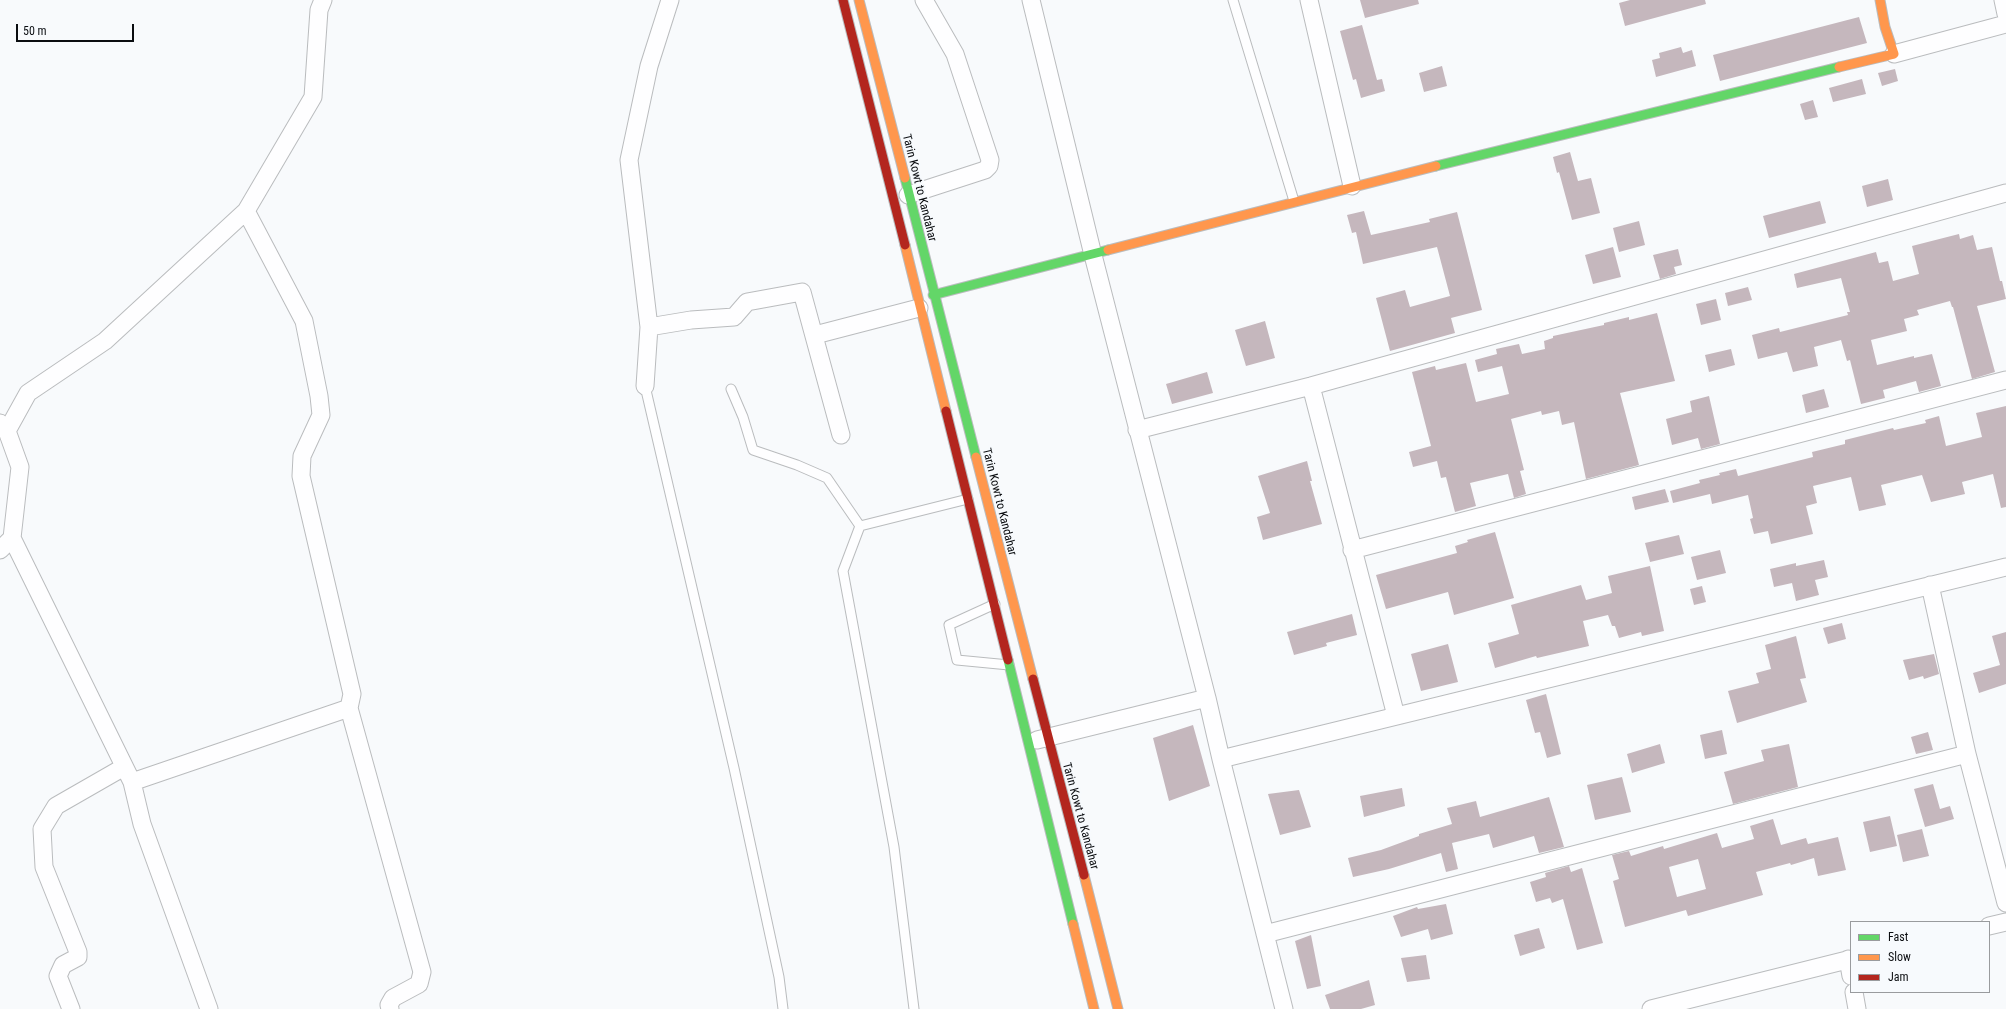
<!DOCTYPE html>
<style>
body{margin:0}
#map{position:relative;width:2006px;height:1009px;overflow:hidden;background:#f8fafc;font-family:"Roboto Condensed",sans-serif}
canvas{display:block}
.legend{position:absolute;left:1850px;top:921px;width:140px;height:72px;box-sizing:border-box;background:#f7fafd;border:1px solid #999b9e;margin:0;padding:5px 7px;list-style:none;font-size:12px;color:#0b0d10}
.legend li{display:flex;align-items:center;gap:8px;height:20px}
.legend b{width:20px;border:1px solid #999b9e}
.scale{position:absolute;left:16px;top:24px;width:118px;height:18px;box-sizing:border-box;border:2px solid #0b0d10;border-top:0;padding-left:5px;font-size:12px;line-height:14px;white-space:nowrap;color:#0b0d10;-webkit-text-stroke:3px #f7fafd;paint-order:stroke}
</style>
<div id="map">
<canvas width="2006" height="1009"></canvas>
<ul class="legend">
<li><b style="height:5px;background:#63d668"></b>Fast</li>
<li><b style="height:5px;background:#ff974d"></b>Slow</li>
<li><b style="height:5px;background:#b3261e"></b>Jam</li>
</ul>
<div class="scale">50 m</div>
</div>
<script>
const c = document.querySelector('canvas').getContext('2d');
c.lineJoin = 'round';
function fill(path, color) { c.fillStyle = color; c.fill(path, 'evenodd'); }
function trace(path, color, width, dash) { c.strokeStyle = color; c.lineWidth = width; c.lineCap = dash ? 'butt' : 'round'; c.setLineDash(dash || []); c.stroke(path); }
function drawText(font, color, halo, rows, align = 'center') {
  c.font = font + ' "Roboto Condensed",sans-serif'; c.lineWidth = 4; c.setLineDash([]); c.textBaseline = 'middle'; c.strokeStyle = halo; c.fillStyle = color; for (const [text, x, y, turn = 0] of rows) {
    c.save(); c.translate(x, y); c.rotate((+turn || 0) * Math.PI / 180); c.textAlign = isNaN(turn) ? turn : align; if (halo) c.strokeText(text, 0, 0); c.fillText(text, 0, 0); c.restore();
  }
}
fill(new Path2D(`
 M1360,0h58l1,4 -54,14z
 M1630,0h75l1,4 -81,22 -6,-23z
 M1859,17l8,26 -147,38 -7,-26z
 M1362,25l15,55 5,-1 3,12 -24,7 -5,-19 -3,1 -13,-49z
 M1681,47l2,6 9,-3 4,16 -40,11 -4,-17 8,-2 -1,-5z
 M1442,66l5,20 -23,6 -5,-19z
 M1895,69l3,12 -16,5 -4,-13z
 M1862,79l4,15 -33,8 -4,-14z
 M1813,100l5,17 -13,3 -5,-16z
 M1570,152l8,29 13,-3 9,35 -28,7 -13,-48 -2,1 -4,-16z
 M1888,179l5,21 -26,7 -5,-21z
 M1820,201l6,22 -57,15 -6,-22z
 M1364,211l7,24 59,-13 -1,-3 28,-7 25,98 -31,8 4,15 -65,18 -14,-53 29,-8 5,17 40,-11 -13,-49 -74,17 -7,-32 -4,1 -5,-18z
 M1639,221l6,24 -26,7 -6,-24z
 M1959,234l1,5 13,-4 4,15 15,-3 8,34h2l4,18 -29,7 18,66 -23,7 -19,-72h-1l-2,-6 -33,9 2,5 -15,4 3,12 -36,9 6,25 37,-9v2l18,-4 9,32 -22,6 -3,-11 -33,9 2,8 -24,6 -11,-44 -3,1 -6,-21 -27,7 4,19 -25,6 -6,-20 -29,7 -6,-24 27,-7 1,4 68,-17 -1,-3h3l-9,-34 -44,10 -3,-14 82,-22 3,11 9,-2 5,20 26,-7 -7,-28z
 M1613,247l8,30 -28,7 -8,-29z
 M1678,249l4,16 -8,2 2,7 -16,5 -7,-24z
 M1748,287l4,13 -24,6 -3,-13z
 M1716,299l5,21 -20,5 -5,-21z
 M1657,313l18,68 -55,12 19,72 -53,14 -12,-57 -12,3 -3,-14 -17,4 -1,-4 -30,8 13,51 -4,1 6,23 -12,4 -6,-24 -38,9 6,23 -21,6 -9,-35 -5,1 -4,-17 -24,6 -4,-15 22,-6 -19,-74 23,-6 1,4 30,-7 10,39 33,-8 -7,-28 -24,6 -3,-12 22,-6 -1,-5 23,-5 3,10 23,-5 -1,-8 9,-3v-2l51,-11v-2l25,-6v3z
 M1265,321l10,37 -29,8 -11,-36z
 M1731,349l4,16 -26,7 -4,-17z
 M1207,372l6,21 -41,11 -6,-20z
 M1824,389l5,18 -23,6 -4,-18z
 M1709,396l11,48 -19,5 -3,-11 -26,7 -6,-26 26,-7 -2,-11z
 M2006,406v101l-5,1 -8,-34 -31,8 3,12 -34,8 -9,-27 -41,10 5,20 -27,6 -8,-34 -38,9 4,17 -11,3 7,28 -42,10 -3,-13 -14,3 -4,-15 3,-1 -5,-23 -36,9 -2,-10 -37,9 -3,-12 30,-8 -1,-3 21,-5 -1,-2 17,-4 2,7 75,-19 -1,-5 33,-8v-4l48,-12 1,2 32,-7 -1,-3 14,-4 7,30 36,-9 -6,-24z
 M1307,461l5,20h-2l12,43 -59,16 -6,-23 13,-4 -12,-37z
 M1665,489l4,13 -34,8 -3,-13z
 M1495,532l19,66 -60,17 -6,-23 -62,17 -10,-34 81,-22 -2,-7 13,-4 -1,-2z
 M1679,535l5,19 -34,8 -5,-19z
 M1720,550l6,23 -29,7 -6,-23z
 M1824,560l4,17 -13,3 4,15 -23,6 -4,-18 -18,4 -4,-18 26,-6v3z
 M1650,566l14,65 -22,5 -1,-4 -22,6 -4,-12h-3l-4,-11 -25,6 6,25 -52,12 -1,-2 -41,12 -7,-25 31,-9 -8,-29 70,-20 5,15 26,-7 -4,-17z
 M1702,586l4,16 -12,3 -4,-16z
 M1352,614l5,21 -31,8 1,3 -33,9 -7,-23z
 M1842,623l4,16 -18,5 -5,-16z
 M2006,632v52l-27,9 -6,-20 27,-8 -8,-29z
 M1796,636l10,42 -6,1 7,23 -70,21 -9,-32 31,-8 -3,-10 15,-4 -6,-24z
 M1448,644l10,38 -37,9 -10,-37z
 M1934,654l5,20 -15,5 -1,-3 -14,4 -6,-20z
 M1546,694l15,60 -14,4 -7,-26 -5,1 -9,-33z
 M1193,725l17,61 -41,15 -16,-63z
 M1722,730l5,24 -22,5 -5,-24z
 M1928,732l5,18 -17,4 -5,-17z
 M1660,744l5,19 -33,10 -5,-19z
 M1789,744l9,43 -65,17 -9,-32 40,-11 -3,-11z
 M1622,777l9,35 -36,8 -8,-35z
 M1933,784l7,25 10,-3 4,13 -29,8 -11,-38z
 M1402,788l3,18 -41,11 -4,-21z
 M1299,790l12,37 -31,8 -12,-41z
 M1549,797l15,50 -25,6 -5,-17 -41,12 -4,-14 -37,9 6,26 -12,3 -5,-19 -52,16 -36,8 -5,-19 33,-8 38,-14v-2l33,-10 -5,-16 29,-7 4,16z
 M1890,816l7,30 -27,6 -7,-30z
 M1773,819l8,26 25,-7 2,6 30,-7 8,33 -28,6 -4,-18 -23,7 -1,-2 -34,9 7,23 -75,21 -2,-6 -61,17 -12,-46 6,-2 -7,-24 17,-4 2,5 32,-10 1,3 53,-16 5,15 32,-9 -4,-13zM1698,859l8,30 -29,8 -8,-30z
 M1922,829l7,27 -26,6 -6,-27z
 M1569,866l2,6 11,-4 21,75 -26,7 -14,-51 -11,4 -2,-5 -14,4 -6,-20 16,-5 -1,-4z
 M1446,904l7,30 -22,6 -3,-11 -27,8 -8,-21 24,-9 1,2z
 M1539,928l6,20 -25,8 -6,-21z
 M1311,935l10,51 -14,3 -12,-48z
 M1426,955l4,24 -23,3 -6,-24z
 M1369,980l6,25 -14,4h-31l-5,-14z`), '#c5b7bd');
const lane = new Path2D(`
 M1233,0l61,201
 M645,386l89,382 45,209 4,32
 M731,389l12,28 10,33 44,15 30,13 33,48
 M995,604l-46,21 8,35 52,5
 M914,1009l-20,-162 -51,-276 17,-45 108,-27`);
const street = new Path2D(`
 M1031,0l62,255 114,443 14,61 63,250
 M1309,0l43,186
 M2003,0l3,14
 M1894,54l112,-30
 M908,195l77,-25 4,-4 1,-6 -35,-106 -31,-54
 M246,211l58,110 15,75 2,19 -19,41 -1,20 51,218 -3,14 73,264 -3,12 -26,14 -4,7 1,4
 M649,327l42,-7 43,-3 13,-15 55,-10 39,143
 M815,335l104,-27
 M645,386l4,-59 -20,-167 20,-94 21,-66
 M1311,386l85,330
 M0,423l7,8 13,36 -8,71 120,244 10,42 67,185
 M1137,430l174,-44 695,-193
 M7,431l21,-38 77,-52 141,-130 67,-114 6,-87 4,-10
 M0,550l12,-12
 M1352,550l654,-170
 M1930,585l37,169 39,149
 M1037,740l170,-42
 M1221,759l785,-192
 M132,782l217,-74
 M1989,926l17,-4
 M1265,934l702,-180
 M1848,959l3,17
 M1854,992l3,17
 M71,1009l-13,-33 5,-11 15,-8v-5l-34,-85 -2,-38 14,-23 68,-39
 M1651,1009l200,-50`);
const fast = new Path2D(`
 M1436,166l403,-99
 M905,178l71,279
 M933,295l175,-45
 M1008,660l65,264`);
const slow = new Path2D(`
 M859,0l46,178
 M1839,67l55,-13 -9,-27 -5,-27
 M905,245l41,166
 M1108,250l328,-84
 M976,457l57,222
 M1084,875l34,134
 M1073,924l21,85`);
const jam = new Path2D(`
 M843,0l62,245
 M946,411l62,249
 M1033,679l51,196`);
trace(lane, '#babcbe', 11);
trace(street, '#babcbe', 19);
trace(fast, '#babcbe', 11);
trace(slow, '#babcbe', 11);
trace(jam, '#babcbe', 11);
trace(lane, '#fefeff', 9);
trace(street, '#fefeff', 17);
trace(fast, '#63d668', 9);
trace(slow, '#ff974d', 9);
trace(jam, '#b3261e', 9);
drawText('12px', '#0b0d10', '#f7fafd', [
 ["Tarin Kowt to Kandahar",919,188,76],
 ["Tarin Kowt to Kandahar",999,502,76],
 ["Tarin Kowt to Kandahar",1080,816,75]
]);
</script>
